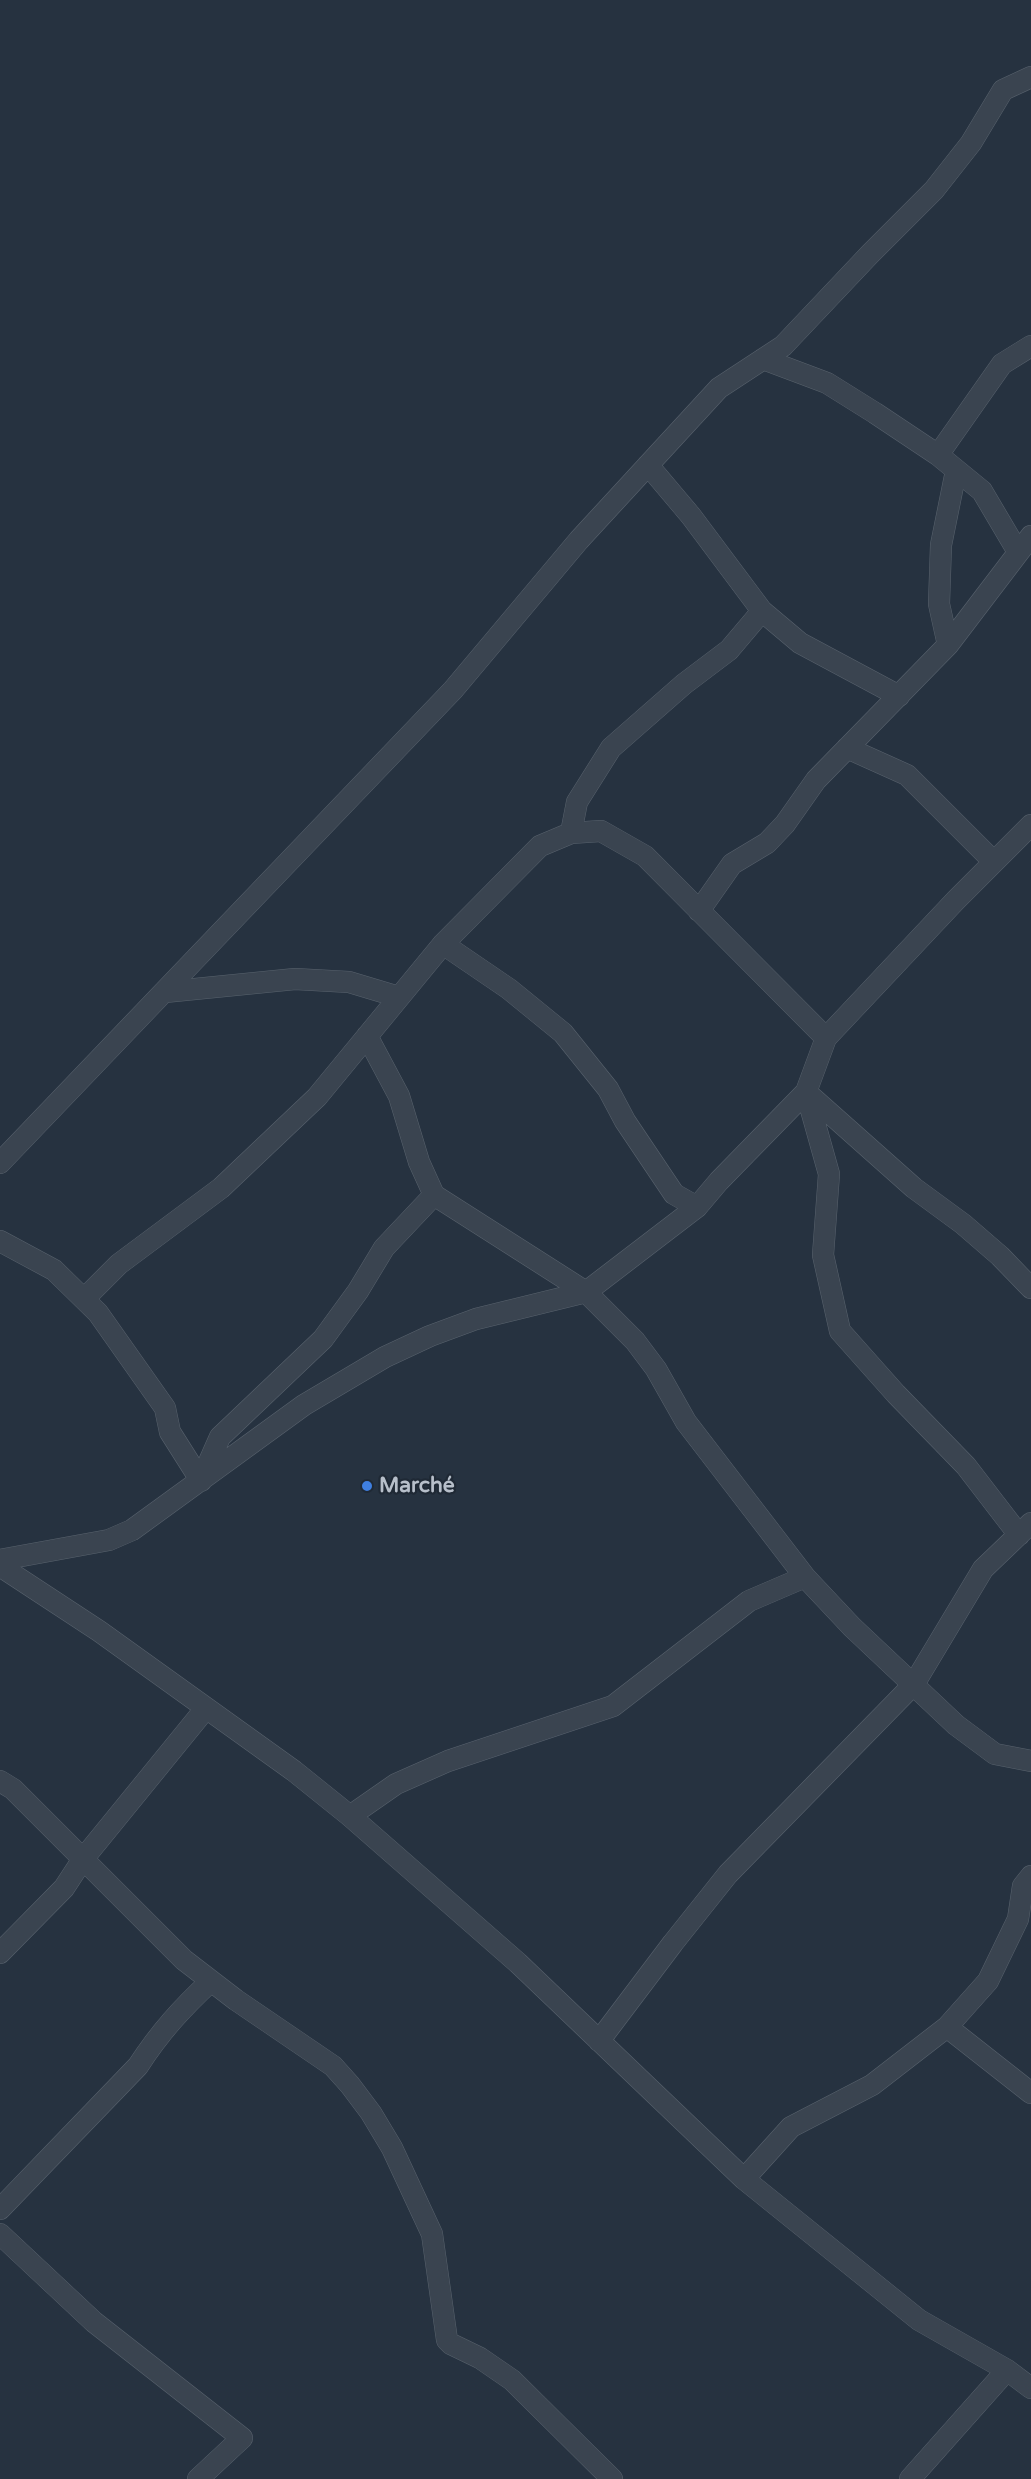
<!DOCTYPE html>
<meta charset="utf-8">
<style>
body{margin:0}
canvas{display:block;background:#263240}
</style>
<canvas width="1031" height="2479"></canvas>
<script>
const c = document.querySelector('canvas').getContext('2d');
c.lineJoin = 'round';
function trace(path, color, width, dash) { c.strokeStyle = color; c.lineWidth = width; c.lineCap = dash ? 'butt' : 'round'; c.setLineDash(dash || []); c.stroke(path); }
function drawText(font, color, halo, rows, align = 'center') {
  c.font = font + ' "Varela Round",sans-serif'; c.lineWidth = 4.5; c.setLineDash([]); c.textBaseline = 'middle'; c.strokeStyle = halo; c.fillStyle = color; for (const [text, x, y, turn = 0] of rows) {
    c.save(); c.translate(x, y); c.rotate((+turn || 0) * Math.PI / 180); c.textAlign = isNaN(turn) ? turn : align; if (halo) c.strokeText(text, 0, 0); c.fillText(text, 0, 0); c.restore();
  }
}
const street = new Path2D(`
 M763,359l64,24 48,30 63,42 44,36 36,61
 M938,455l64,-91 29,-18
 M648,465l43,51 71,95 38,32 99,53
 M948,645l-9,-41 2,-59 15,-74
 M847,748l60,27 87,87
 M571,833l6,-31 34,-54 73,-64 45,-34 33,-39
 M699,911l33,-47 35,-21 18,-19 31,-44 132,-135 83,-109
 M443,944l66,45 54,44 45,56 17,32 49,73 23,13
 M165,992l130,-13 54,3 50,15
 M367,1036l32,60 20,66 15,33 152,97 49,49 21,28 30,53 119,155
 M806,1092l23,82 -6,81 17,76 56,63 70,72 53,69
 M806,1092l108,96 49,36 37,32 31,32
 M0,1163l453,-473 126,-150 140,-152 64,-42 87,-92 64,-64 37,-47 32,-53 28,-13
 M0,1241l54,29 44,43 67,95 5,24 31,49
 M84,1299l35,-35 102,-76 96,-91 126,-153 97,-98 31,-13 30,-2 44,25 181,182
 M201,1480l19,-43 103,-98 35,-48 26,-43 50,-53
 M0,1560l109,-20 23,-10 172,-125 81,-48 45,-21 46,-17 110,-27 111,-85 22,-26 87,-89 20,-54 130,-138 75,-75
 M0,1566l99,65 195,140 56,45 168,147 226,216 175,141 88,50 24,18
 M0,1781l13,8 171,171 52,40 97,66 17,19 21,28 21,35 40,86 15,106 4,4 29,14 32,22 100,99
 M350,1816l46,-32 52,-23 165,-55 136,-105 56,-24 47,50 104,98 39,29 36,7
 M0,1953l64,-65 19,-29 123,-151
 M947,2027l84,66
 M599,2041l74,-98 55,-69 186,-190 69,-115 48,-46
 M744,2179l47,-52 81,-42 75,-58 41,-46 30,-62 5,-33 8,-10
 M0,2209l138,-143c22,-34 44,-58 73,-85
 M0,2234l94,88 148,116 -44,41
 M910,2479l97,-109`);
trace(street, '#58626d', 22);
trace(street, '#3a4450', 21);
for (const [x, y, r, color] of [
 [367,1486,6,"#3f7fe0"]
]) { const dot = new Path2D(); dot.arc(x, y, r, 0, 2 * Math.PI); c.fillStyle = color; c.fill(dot); trace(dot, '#1f2935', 2); }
drawText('bold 21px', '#b7bfca', '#1f2935', [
 ["Marché",379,1486]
], 'left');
</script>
